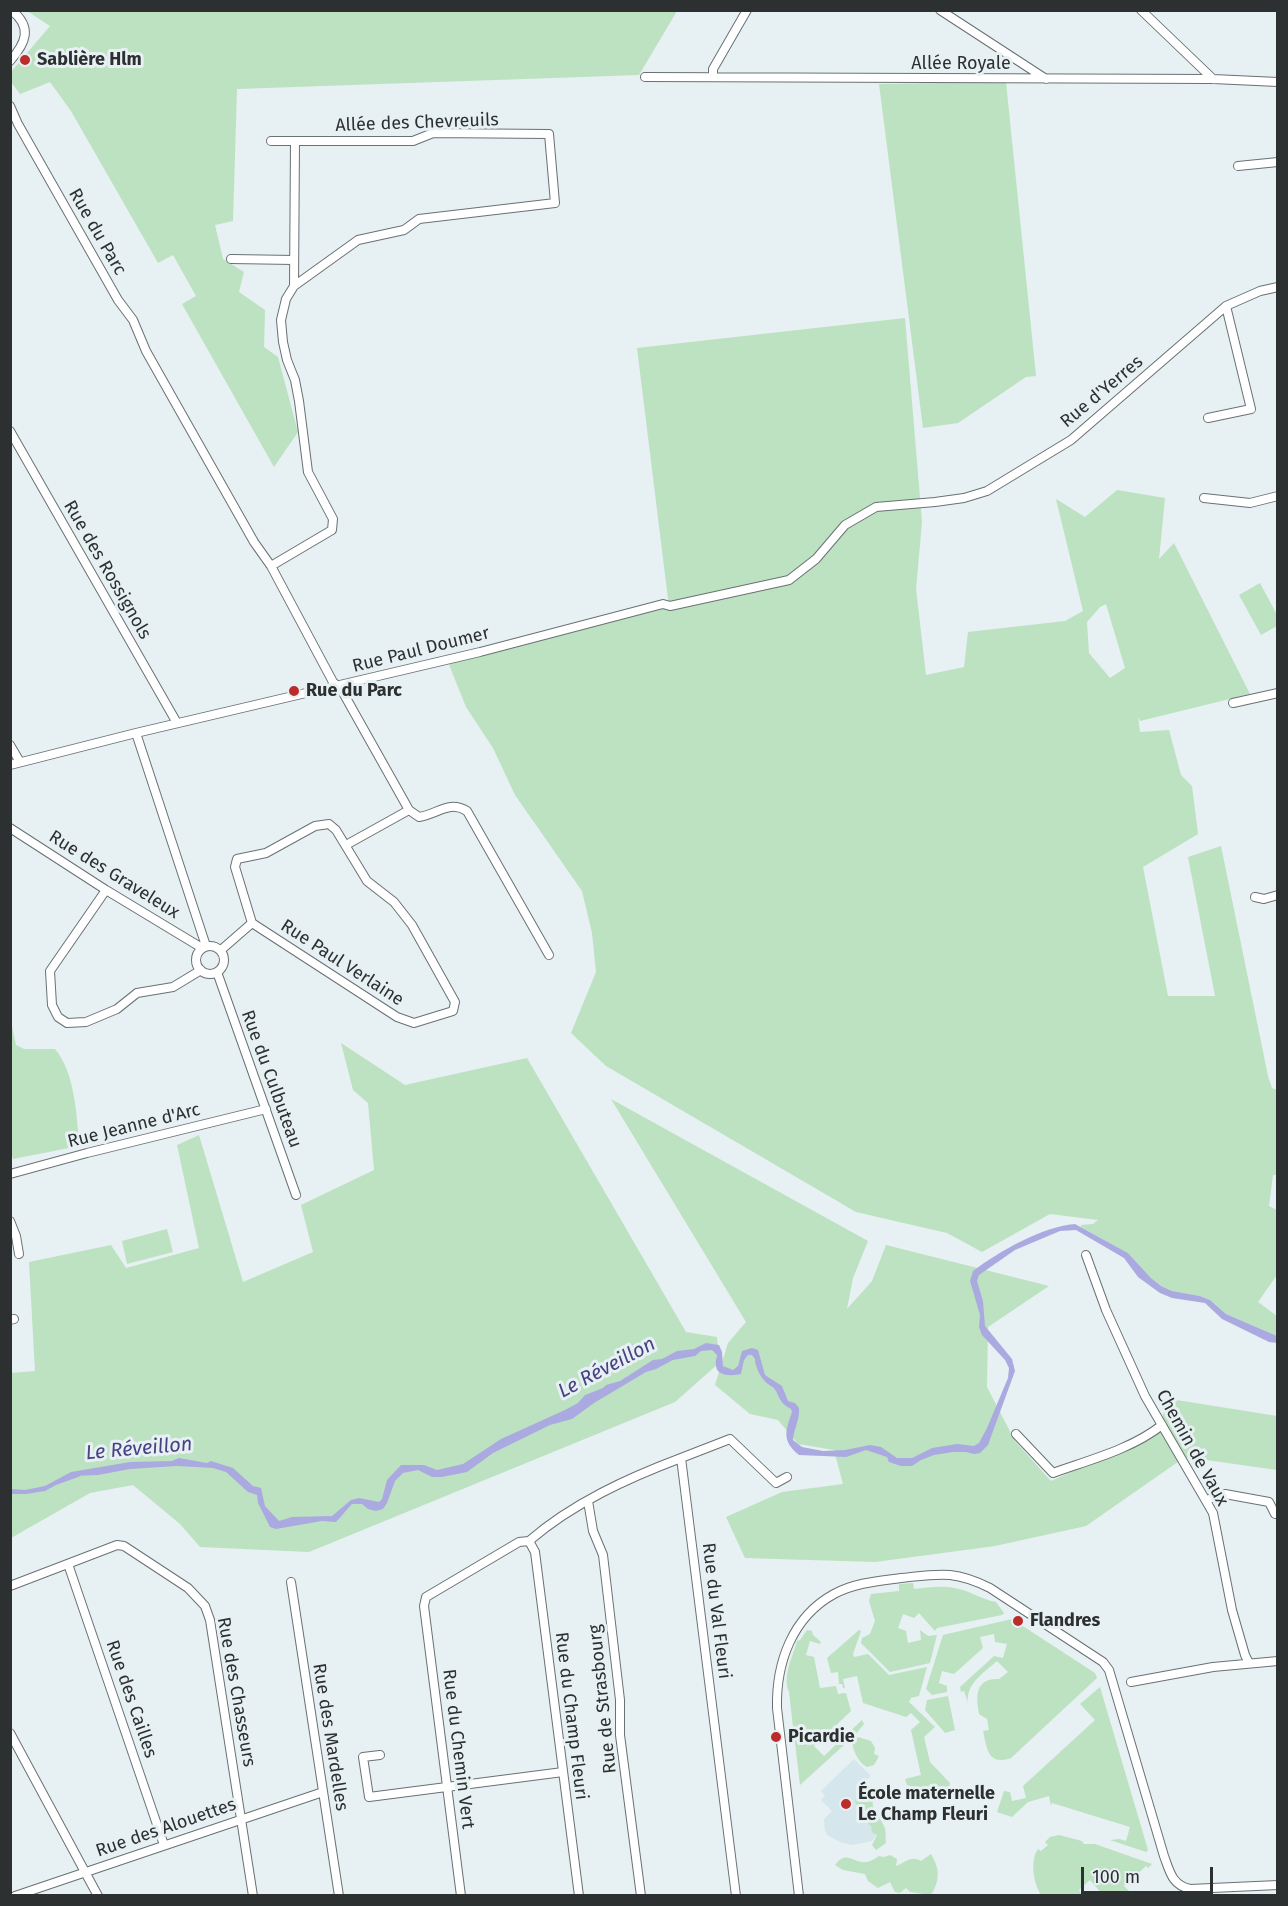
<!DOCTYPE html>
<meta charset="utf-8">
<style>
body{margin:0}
#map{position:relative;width:1288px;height:1906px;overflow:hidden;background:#e7f0f2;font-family:"Fira Sans",sans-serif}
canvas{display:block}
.frame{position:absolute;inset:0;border:12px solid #2c3031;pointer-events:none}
.scale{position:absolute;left:1081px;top:1867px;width:132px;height:27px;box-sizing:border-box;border:3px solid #2c3031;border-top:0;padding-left:8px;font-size:18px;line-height:21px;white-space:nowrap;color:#2c3031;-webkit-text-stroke:4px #e7f0f2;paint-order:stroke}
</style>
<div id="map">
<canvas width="1288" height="1906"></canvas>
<div class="frame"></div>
<div class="scale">100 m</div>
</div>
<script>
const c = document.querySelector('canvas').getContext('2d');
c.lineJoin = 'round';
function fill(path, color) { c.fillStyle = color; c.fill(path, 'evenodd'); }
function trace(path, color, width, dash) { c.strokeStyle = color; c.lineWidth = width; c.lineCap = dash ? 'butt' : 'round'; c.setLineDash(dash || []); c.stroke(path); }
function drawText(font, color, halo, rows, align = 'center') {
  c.font = font + ' "Fira Sans",sans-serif'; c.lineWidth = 6; c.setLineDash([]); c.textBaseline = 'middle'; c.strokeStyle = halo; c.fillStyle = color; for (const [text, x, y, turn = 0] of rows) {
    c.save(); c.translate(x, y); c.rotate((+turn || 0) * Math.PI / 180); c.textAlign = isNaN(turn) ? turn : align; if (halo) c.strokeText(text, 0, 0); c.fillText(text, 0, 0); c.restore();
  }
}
fill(new Path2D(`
 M854,1759l17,17 -14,13 6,7 14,38 -5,7 -19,4 -11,-2 -15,-8 -2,-4 -1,-12 8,-8 -11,-11 4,-4 -4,-5z`), '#d5e7ec');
fill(new Path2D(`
 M27,11h650l-38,64 -402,14 -4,132 -18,4 8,34 21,13 -5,20 26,18 -1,37 14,10 20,75 -24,35 -92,-163 14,-8 -23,-41 -15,8 -87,-152 -21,-29 -30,12 -9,-12v-10l39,-46z
 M1006,82l30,294 -10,1 -68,46 -35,5 -44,-344z
 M905,318l17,204 -6,67 10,86 38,-8 4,-35 97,-11 18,-10 -27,-112 29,18 32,-27 48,8 -6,61 15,-16 76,151 -110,27 -2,-4 2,15 29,-2 12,45 11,11 6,48 -55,33 25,129h47l-27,-139 33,-11 47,230 4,12 5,2v85h-4l-4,31 8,4v65l-19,27 19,14v20l-51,-22 -16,-14 -10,-4 -28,-5 -11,-5 -10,-8 -23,-25 -47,-26v-2l12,-1 5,-4 -48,-6 -68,38 -35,-19 -91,-21 -250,-146 -35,-33 25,-61 -4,-39 -10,-42 -67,-96 -22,-47 -27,-41 -20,-50 223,-50 -32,-259zM1106,604l19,64 -15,10 -21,-25 -2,-31 13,-15z
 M1260,583l17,32v11l-16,9 -22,-40z
 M10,1017l6,28 8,4h31c20,24 22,67 24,97l-66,13 -3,-11z
 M341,1043l64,42 122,-27 159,274 31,5 2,26 -44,39 -366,150 -109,-5 -20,-23 -47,-39 -43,8 -79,45v-165l24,-2 -6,-109 82,-17 15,23 73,-20 -22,-103 22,-10 44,147 70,-30 -12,-47 73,-35 -6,-67 -15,-13z
 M611,1099l257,142 -15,37 -6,31 25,-28 14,-36 163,41 -61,41 -1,60 28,54 36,40 111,-50 2,-33 113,18v54l-92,-13 -99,69 -91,20 -120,16 -130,-4 -19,-41 56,-25 61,-8 -9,-34 -36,-6 -20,-24 -28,-6 -35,-29 13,-42 18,-21z
 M167,1229l6,23 -46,12 -5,-23z
 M913,1583l1,6c15,-2 30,-4 45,0 13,3 24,11 37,13l8,11 -2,2 -65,13 -2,3 -16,-18 -5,5 -11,-4 -5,14 8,3 2,12 13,-3 -1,-10 8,6 9,-1 -7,28 -40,9 -29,-29 1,-5 8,-4 5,-13 -6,-20 2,-7 28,-3v-7z
 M1012,1619l83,54 2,5 -86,80c-23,8 -24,-9 -28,-27l6,-1 -2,-11 -8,-5c-3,-18 -4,-36 20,-35l9,-7 -11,-11c-12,11 -32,23 -29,42l-4,-12 -3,1 -1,-5 34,-31 9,2 4,-14 -12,-2 -1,-8 -14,3 3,11 -29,26 -12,-3 -3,12 8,3v6l-15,3 -6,-6 17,-54z
 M807,1630l5,1 1,4 8,7 -1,2 -10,-3 -4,14 8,2 6,31 16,-2 2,8 8,-1 5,18 -37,35 10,10 38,-36 2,4 -10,12 -54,49 -5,-42 -3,-1 -1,-7 2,-8 -4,-35c-7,-15 4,-36 8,-51l3,-1z
 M859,1630l2,1 -8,23 1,3 14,-3 21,21 38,-8 -8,29 -8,2 -2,4 26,25 -11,10 6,25 20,21 -1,6 -13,3 -29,-7 -2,-6 16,-4 -10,-45 9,-8 -9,-9 -5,4 -43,-14 -6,-27 -14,3 2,9h-2l-1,-4h-3l-1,-12 -7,1 -4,-15z
 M1100,1687l48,163 -2,2 -36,-12 9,-1 7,2 4,-14 -78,-24 -1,3 -2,-10 -21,6 -16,15 -15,-5 7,-21 6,1 2,9 14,-3 -3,-12 72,-66 -15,-16z
 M948,1696l7,34 -10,3 -20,-23 2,-10z
 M858,1737l13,4 4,7 -1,6 5,2 -5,9 -7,2c-8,-4 -14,-16 -15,-25z
 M864,1792l9,5c-2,15 5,16 10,27 4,7 2,12 3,19l-10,7 -4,-5 5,-10 -5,-3 -1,-6 -9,-8v-4l-7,-12 2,-7z
 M1059,1835l23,6 2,3h11l57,20 -4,4 -2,-2 -22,20 6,6 -3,3h-24l-13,-15 -11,10 3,5h-41c-8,-13 -11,-35 -3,-46l3,2 7,-6 -3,-3 5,-5z
 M931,1854c9,15 9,26 0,41l-21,-3 -4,-4 -6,5 -5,-1 -5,-10 -12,6 -10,-7 -3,-7 -22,-4 -8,-5c16,-20 20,9 44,-9l5,1 6,-2 7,4 -1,7c10,-4 15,-11 25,-5z`), '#bce2c1');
fill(new Path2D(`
 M1075,1224l53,29 23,25 10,8 11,5 28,5 10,4 16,14 51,22v7l-8,-1 -47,-23 -17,-16 -33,-5 -12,-5 -22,-16 -14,-19 -48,-28 -16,1 -45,19 -36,25 -2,6 6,20 2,25 27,33 3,12 -27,74 -8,8 -6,1 -8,-2h-13l-19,3 -13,5 -9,6h-11l-12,-4 -2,-5 -21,-7 -20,7 -47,-2c-17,-14 -14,-23 -7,-43l-1,-3c-10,-5 -11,-10 -15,-18 -3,-5 -4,-4 -8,-7 -7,-5 -13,-17 -13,-25l-3,-4h-4l-4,5 -3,14c-8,2 -25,3 -25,-9 -1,-4 1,-7 1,-10l-5,-5 -11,1 -6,5 -22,4 -17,9 -10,3 -52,31 -22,16 -22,6 -57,28 -26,19 -25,5h-10l-14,-7 -15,3 -8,8 -8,22 -4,6 -7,2 -8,-2 -6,-5h-10l-16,18 -14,-1 -46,8 -6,-2 -12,-24 -1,-8 -9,-3 -22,-20 -13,-4 -36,-2 -47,3 -32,6 -26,1 -27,15 -19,3h-15v-5l14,1 20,-4 26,-14 59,-10 42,-1 7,-3 28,5 4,-2 22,7 20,18 8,2 4,18 14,15 13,-4 40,-1 19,-16 8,-2 20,4 3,-3 5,-19 14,-15h23l13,5 26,-6 38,-25 64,-29 13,-7 7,-8 18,-7 3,-3 14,-4 33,-21 9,-1 15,-8 17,-2 12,-6 13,2 3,7 1,14 10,4 5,-4 4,-15 10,-3 6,2 7,25 17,11 6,15 7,2 4,5c1,12 -5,20 -6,32l9,7 21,4 22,-1 25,-5 11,2 16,11h15l20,-10 25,-4 17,2 5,-3 8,-15 21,-50 1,-10 -4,-8 -23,-25 -3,-8 1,-12 -10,-34 3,-10c27,-20 68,-44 102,-47z`), '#aaaae0');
trace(new Path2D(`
 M57,1483l22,-8`), '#aaaae0', 3);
const minor = new Path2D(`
 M940,10l106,69
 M1141,10l72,69
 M10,61c16,-18 23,-34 1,-51
 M713,76v-7l34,-59
 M645,77l568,2 65,3
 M10,106l8,18 100,176 15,20 13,31 108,191 17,24 62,116 8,7 68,121 10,7c19,-3 30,-17 48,-6l82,144
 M271,141h24
 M1238,166l40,-4
 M231,259l63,1
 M1208,418l43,-9 -25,-103
 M10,431l167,292
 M1204,498l46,5 28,-7
 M271,566l61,-36 1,-11 -25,-47 -9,-71 -4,-21 -8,-20 -4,-18 -2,-22 5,-21 8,-13 64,-46 46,-10 15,-11 136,-16 -6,-69 -116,-1 -20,8h-118l-1,145
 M1233,703l45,-10
 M136,733l70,213
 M10,745l10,17
 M10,765l126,-32 344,-81 183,-48 7,2 119,-26 27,-21 29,-34 31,-18 59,-5 29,-4 23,-7 84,-51 155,-134 34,-15 18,-4
 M10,828l96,62 96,58
 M346,845l63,-35
 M106,890l-56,81 2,34 6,12 9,6 19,-1 31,-13 20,-16 36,-6 28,-17
 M1255,897l9,2 14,-4
 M196 960a14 14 0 1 1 28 0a14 14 0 1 1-28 0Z
 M221,950l31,-27 -17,-56 2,-8 29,-6 49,-27 14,-2 7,6 31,51 27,21 18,23 43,77 -2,9 -39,12 -17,-6 -145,-94
 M217,972l79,223
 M10,1174l77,-21 179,-44
 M10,1221l6,15 3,18
 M1086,1255l20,55 39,86 68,117 19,97 13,45 4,8
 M10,1320l4,-1
 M1016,1434l37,39c36,-13 79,-24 109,-48
 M1206,1500l19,-6 44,8 6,12h3
 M588,1501l5,30 10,24 17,145v35l21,161
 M529,1541l6,11 44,344
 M529,1541c44,-38 99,-63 152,-83
 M68,1564l96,281
 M291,1582l48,314
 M10,1586l107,-41 7,1 64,42 17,18 5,14 43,276
 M1131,1682l82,-15 65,-6
 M10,1733l88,163
 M380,1755l-17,2 6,40 194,-25
 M15,1896l308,-104
 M461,1896l-37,-290 2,-9 93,-55 10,-1
 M736,1896l-55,-438 49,-19 46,44 11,-6
 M799,1896l-22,-188c-1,-45 15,-91 57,-114 20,-11 44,-13 67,-16 38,-4 53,-8 89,10l113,74 6,8 55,186c6,16 8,29 26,33l88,-4`);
trace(minor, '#6a7174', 10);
trace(minor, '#fff', 8);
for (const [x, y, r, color] of [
 [25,60,6,"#bb2c2b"],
 [294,691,6,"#bb2c2b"],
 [1018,1621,6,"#bb2c2b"],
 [776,1737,6,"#bb2c2b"],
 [846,1804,6,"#bb2c2b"]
]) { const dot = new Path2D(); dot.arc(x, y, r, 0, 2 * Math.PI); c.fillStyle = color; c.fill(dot); trace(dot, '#e7f0f2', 2); }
drawText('bold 18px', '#2c3031', '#e7f0f2', [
 ["Sablière Hlm",37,60],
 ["Rue du Parc",306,691],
 ["Flandres",1030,1621],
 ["Picardie",788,1737],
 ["École maternelle",858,1794],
 ["Le Champ Fleuri",858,1815]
], 'left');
drawText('18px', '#2c3031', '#e7f0f2', [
 ["Allée Royale",961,64],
 ["Allée des Chevreuils",417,123,-2],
 ["Rue du Parc",97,232,60],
 ["Rue d'Yerres",1102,392,-40],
 ["Rue des Rossignols",107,570,60],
 ["Rue Paul Doumer",421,650,-14],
 ["Rue des Graveleux",114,875,32],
 ["Rue Paul Verlaine",342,963,33],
 ["Rue du Culbuteau",271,1079,70],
 ["Rue Jeanne d'Arc",134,1126,-14],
 ["Chemin de Vaux",1192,1448,61],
 ["Rue du Val Fleuri",716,1611,83],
 ["Rue des Chasseurs",236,1692,80],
 ["Rue des Cailles",131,1699,71],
 ["Rue de Strasbourg",603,1699,-96],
 ["Rue du Champ Fleuri",571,1716,83],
 ["Rue des Mardelles",330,1737,81],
 ["Rue du Chemin Vert",458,1749,83],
 ["Rue des Alouettes",166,1828,-19]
]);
drawText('italic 20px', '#484284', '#e7f0f2', [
 ["Le Réveillon",607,1368,-28],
 ["Le Réveillon",139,1449,-5]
]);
</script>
